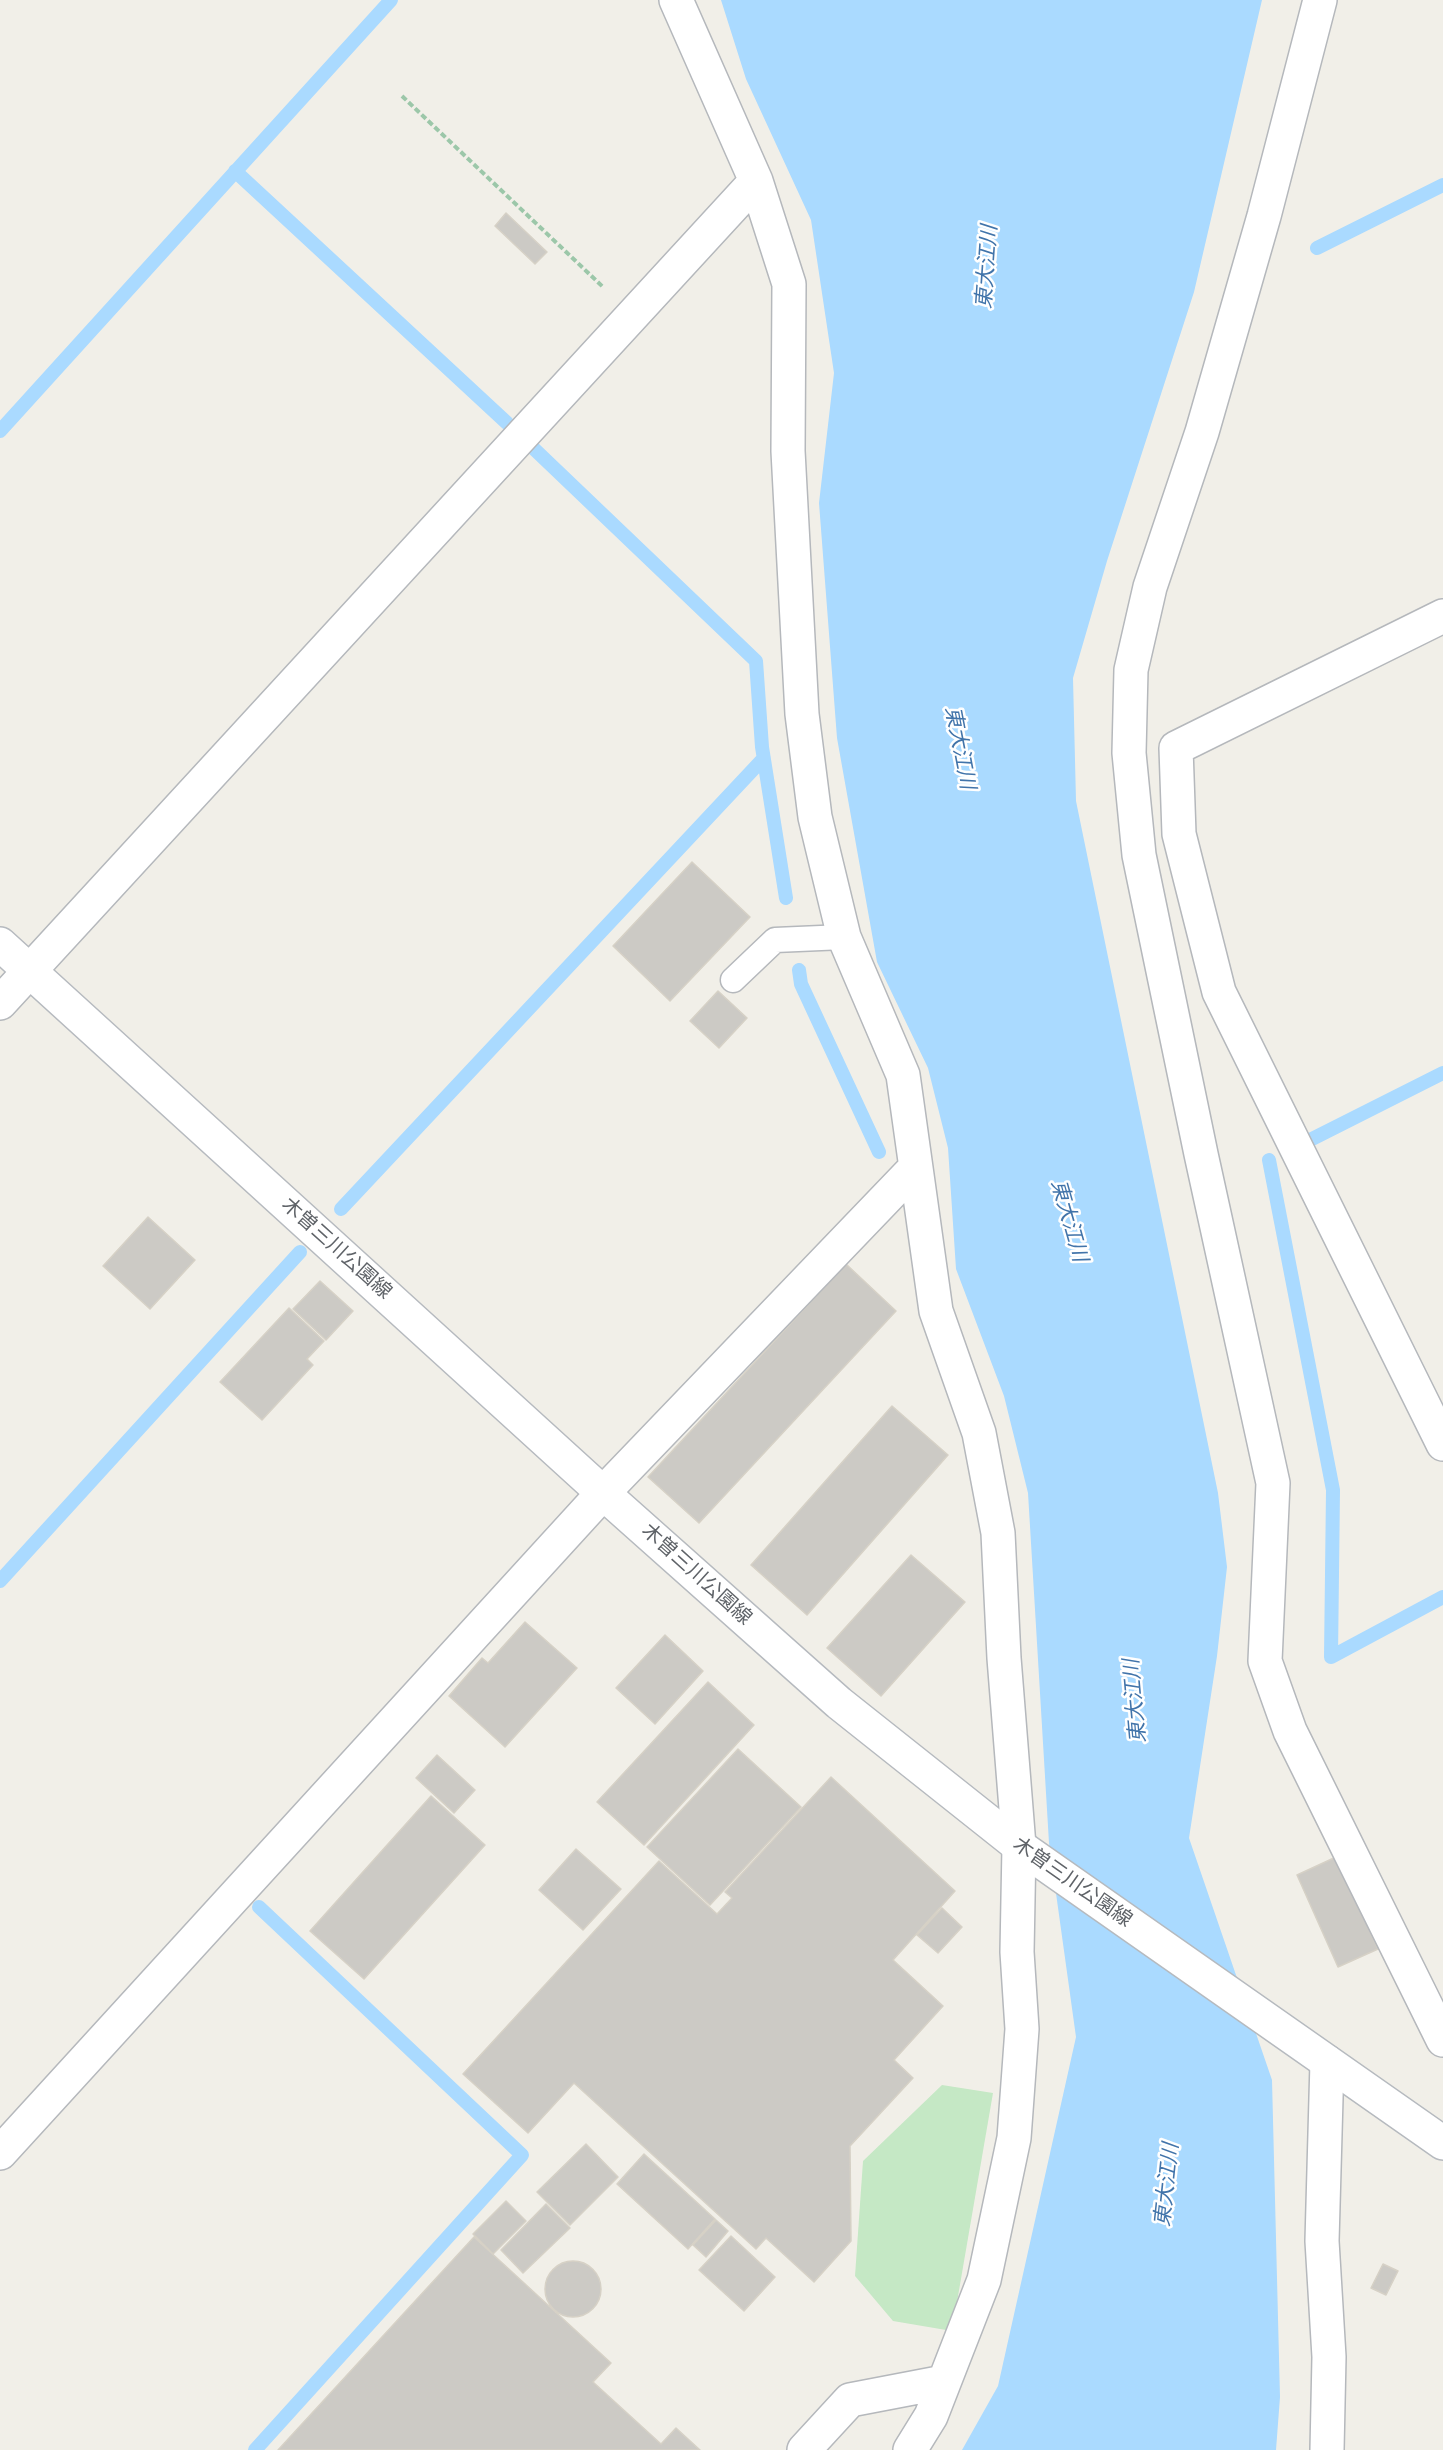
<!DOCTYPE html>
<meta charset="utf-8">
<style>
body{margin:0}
canvas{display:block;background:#f1efe8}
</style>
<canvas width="1443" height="2450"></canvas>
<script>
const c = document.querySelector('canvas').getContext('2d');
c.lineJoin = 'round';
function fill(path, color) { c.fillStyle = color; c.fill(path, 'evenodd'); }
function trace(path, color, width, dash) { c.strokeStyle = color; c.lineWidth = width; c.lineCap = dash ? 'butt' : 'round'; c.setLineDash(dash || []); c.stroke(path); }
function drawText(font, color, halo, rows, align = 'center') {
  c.font = font + ' Poppins,"Noto Sans JP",sans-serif'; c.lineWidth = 5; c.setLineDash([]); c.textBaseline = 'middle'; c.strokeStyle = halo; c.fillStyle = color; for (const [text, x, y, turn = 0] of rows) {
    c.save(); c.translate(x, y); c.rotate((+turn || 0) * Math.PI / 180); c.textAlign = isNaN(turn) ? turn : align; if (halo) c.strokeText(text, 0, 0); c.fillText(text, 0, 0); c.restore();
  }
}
fill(new Path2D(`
 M942,2085l51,8 -41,238 -59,-10 -38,-45 8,-115z`), '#c5e8c5');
fill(new Path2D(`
 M721,0h541l-68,292 -87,269 -34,117 3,123 142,692 9,74 -10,89 -28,182 83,242 8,317 -4,53h-314l36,-64 78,-349 -27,-194 -21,-350 -24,-97 -48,-127 -8,-121 -20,-80 -51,-106 -40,-224 -18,-235 15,-130 -23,-153 -65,-141z`), '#aadaff');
trace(new Path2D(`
 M235,171l272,252
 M1317,248l126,-63
 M0,431l391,-431
 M530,445l226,216 6,86 24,151
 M799,970l2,14 78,168
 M1310,1140l133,-67
 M1269,1160l64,330 -2,167 112,-60
 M341,1209l422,-450
 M0,1581l300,-329
 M255,2450l267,-295 -263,-248`), '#aadaff', 14);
const building = new Path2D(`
 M506,213l41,39 -12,12 -40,-38z
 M692,862l58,55 -80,84 -57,-55z
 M718,991l29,27 -28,30 -29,-27z
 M148,1217l47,43 -45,49 -47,-43z
 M846,1264l50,47 -197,212 -51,-46z
 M320,1281l33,30 -27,29 -33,-31z
 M289,1308l35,33 -17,18 6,6 -51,55 -42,-38z
 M892,1406l56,49 -141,160 -56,-50z
 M911,1555l54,47 -84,94 -54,-48z
 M525,1622l52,46 -72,79 -56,-51 33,-38 6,5z
 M665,1635l38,36 -48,53 -39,-36z
 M708,1682l46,43 -110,120 -47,-43z
 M738,1749l63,58 -91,98 -63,-58z
 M437,1755l38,35 -21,23 -38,-35z
 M831,1777l124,114 -62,69 50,46 -49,54 19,18 -63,68 1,95 -37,41 -48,-44 -10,11 -182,-166 -46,50 -65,-59 196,-213 58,53 15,-16 -7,-6z
 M431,1796l54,49 -121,134 -54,-48z
 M576,1849l45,40 -38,41 -44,-40z
 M1336,1857l42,92 -40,18 -41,-92z
 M942,1908l20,19 -24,26 -21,-18z
 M586,2144l32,33 -48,48 -33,-33z
 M644,2154l71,65 -27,30 -71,-65z
 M506,2201l20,20 -33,33 -20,-20z
 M546,2204l24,24 -47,45 -22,-23z
 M716,2220l12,11 -22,26 -13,-12z
 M731,2236l44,41 -31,34 -45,-41z
 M474,2237l137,126 -18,19 68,62 15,-16 24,22h-422z
 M545 2289a28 28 0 1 1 56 0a28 28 0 1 1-56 0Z
 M1383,2264l15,7 -12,24 -15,-7z`);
fill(building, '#cccac5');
trace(building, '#d6d1c6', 1.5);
const service = new Path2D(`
 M733,980l42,-40 69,-3`);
const minor = new Path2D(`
 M676,0l80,181 33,103 -1,167 14,263 13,103 29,120 59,138 33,236 43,122 19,100 6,125 15,188 -2,106 5,77 -8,109 -30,142 -53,136 -21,34
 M1320,0l-56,216 -62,216 -52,155 -19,83 -2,83 10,102 62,299 72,329 -8,178 25,70 153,309
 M1443,616l-267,132 3,86 40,158 224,452
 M0,1003l756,-822
 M0,2153l603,-660 312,-325
 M804,2450l46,-50 94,-18
 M1327,2450l2,-93 -7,-116 5,-179`);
const secondary = new Path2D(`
 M0,944l603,549 236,210 180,143 424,297`);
trace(service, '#b5b8bc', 27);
trace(minor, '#b5b8bc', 36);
trace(secondary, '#b6babf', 36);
trace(new Path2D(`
 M402,96l201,191`), '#9cc7a9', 4, [6, 3]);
trace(service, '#fff', 24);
trace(minor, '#fff', 33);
trace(secondary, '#fff', 33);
drawText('20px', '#5f6368', '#fff', [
 ["木曽三川公園線",336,1249,42],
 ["木曽三川公園線",696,1575,42],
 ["木曽三川公園線",1072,1883,35]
]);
drawText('italic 21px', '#4174aa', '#fff', [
 ["東大江川",988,267,-86],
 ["東大江川",959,748,79],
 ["東大江川",1068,1221,74],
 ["東大江川",1136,1701,-95],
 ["東大江川",1168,2185,-84]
]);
</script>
